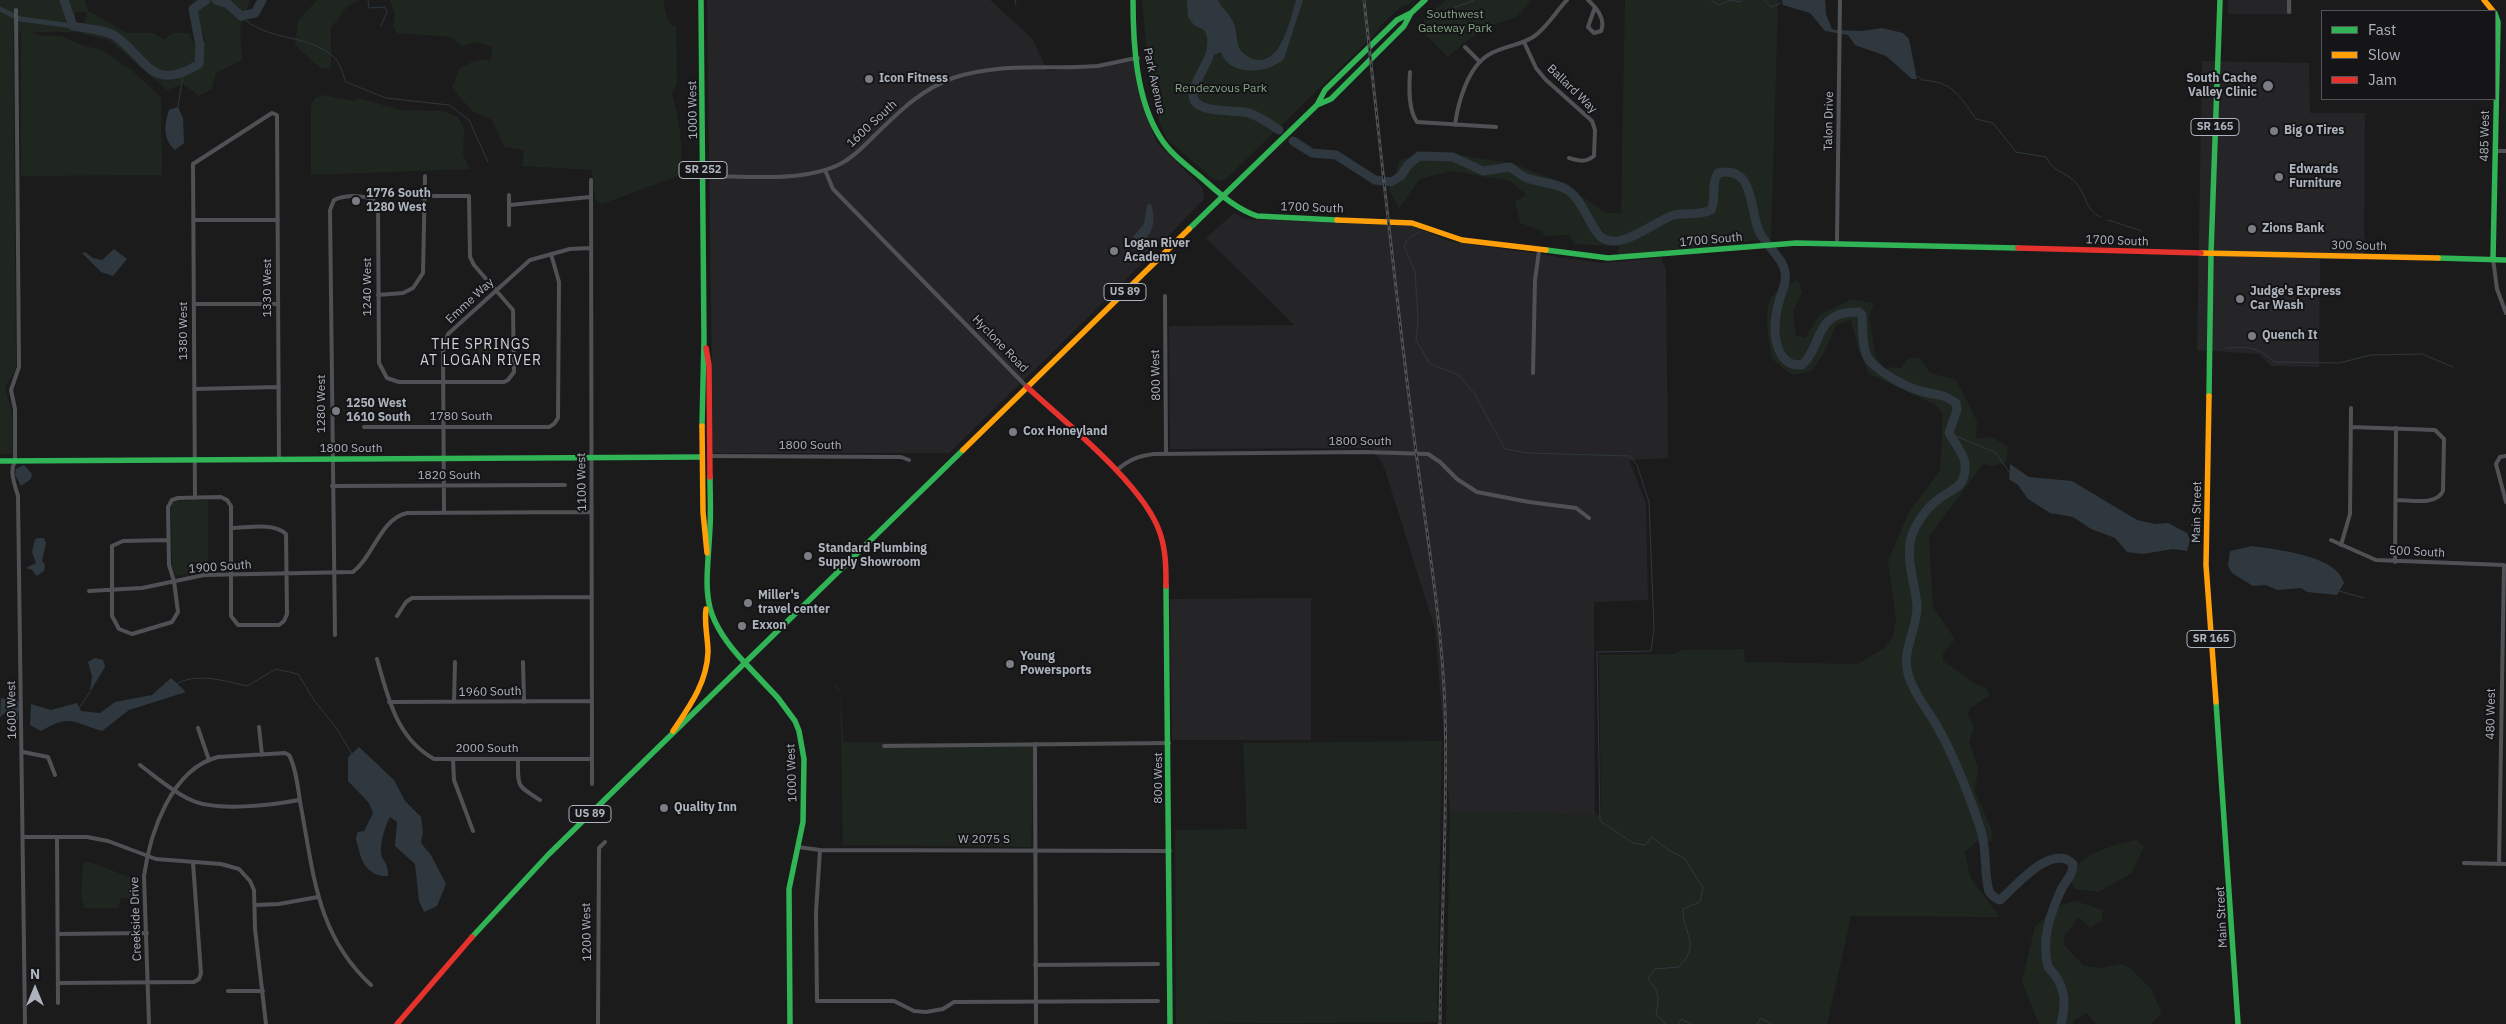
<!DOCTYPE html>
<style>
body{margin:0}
#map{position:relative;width:2506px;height:1024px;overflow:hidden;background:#1b1b1c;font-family:"IBM Plex Sans",sans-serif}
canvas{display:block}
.legend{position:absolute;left:2321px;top:10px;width:175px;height:90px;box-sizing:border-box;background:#151518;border:1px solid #52545a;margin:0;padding:6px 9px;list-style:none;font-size:15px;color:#adb3bc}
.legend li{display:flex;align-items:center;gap:10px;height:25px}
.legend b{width:25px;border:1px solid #52545a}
.north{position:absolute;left:10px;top:964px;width:50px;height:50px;-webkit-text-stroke:4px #151518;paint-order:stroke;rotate:0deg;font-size:14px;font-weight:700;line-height:20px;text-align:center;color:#adb3bc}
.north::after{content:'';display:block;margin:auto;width:18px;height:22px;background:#adb3bc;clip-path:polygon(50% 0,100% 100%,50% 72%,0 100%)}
</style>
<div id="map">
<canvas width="2506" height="1024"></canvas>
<ul class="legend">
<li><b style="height:6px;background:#30b455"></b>Fast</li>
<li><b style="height:6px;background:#ff9f0a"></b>Slow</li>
<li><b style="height:6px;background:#e5322d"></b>Jam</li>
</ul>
<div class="north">N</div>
</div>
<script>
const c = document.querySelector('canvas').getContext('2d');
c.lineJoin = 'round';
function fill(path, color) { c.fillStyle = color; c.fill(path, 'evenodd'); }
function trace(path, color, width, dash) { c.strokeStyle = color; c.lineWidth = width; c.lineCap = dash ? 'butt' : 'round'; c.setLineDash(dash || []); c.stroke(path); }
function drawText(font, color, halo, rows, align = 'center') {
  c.font = font + ' "IBM Plex Sans",sans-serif'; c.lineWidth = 4; c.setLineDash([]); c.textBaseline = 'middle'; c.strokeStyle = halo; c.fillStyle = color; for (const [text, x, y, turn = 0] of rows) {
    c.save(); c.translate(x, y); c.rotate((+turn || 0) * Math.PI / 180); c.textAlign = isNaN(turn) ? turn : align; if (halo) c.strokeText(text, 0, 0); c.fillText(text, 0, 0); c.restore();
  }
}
fill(new Path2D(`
 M707,0h283l43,39 14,32 88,-10 17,70 6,13 45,44 1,11 -89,92 -166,162h-236z
 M2228,0h64v14h-64z
 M2202,61l107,2 1,50h55l-1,147 -44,-1 -1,108 -48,-1 -12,-12 -62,-4z
 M1234,213l12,6 167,7 36,15 152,22 60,-5 5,11 2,189 -39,2 17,43 2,97 -54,2 1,213 -145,-3 -15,-183 -51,-162 -12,-19 -202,1 -1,-123 125,-1 -88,-87z
 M1311,598v142h-139l-2,-141z`), '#252528');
fill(new Path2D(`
 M0,0h85l3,11 40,22h25l11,7 9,-7h16l7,15 10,-7 -5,-14 -12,-10 5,-17h56l-10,28 2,32 -26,13 -4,16 -13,7 -16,-12 -16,6 -58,-50 -27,-6 5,-23 -12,2v19h-42l8,4h20l23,10 16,3 30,20 31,28 1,78 -141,1v-144h-8l3,337 -11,18 7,27v40h-12z
 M317,0h41l-11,7 -16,21v41l-11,-1 -25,-23 3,-24z
 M390,0h274c0,10 2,22 12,27l1,56 -5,11c6,20 14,61 6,82l-76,28 -7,-5 -3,-29 -70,-4 2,-16 -20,-3 -12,-27 -20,-9 -20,-23 7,-19 15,-8 17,-2 1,-12 -16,-5 -14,4 -12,-9 -53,-4 -4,-6 2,-12z
 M1142,0h271l-5,5h-5l-20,18 -9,12 -148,144 -6,2 -8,-3 -45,-39 -8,-18 -14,-59 2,-10z
 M1446,0h86l-16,17 -29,10 -22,15 -17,15 -29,-29 9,-12z
 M1625,0h153l-7,239 -153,16 1,-16 -11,7 -33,-2 -7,-9 -23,1 -5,-6 -20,-7 -5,-22 12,-6 -17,-14 -59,-10 -31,8 -21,29 -10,-18 11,-30 30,-9 81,12 48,18 47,32h15z
 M323,95l32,6 4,-3 41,12 42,1 16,6 6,12 -1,26 7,14 -159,6v-69l3,-7z
 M1798,280l4,12 -9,20 3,24 9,2 14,-23 33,-16 22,4 -5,14 7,41 10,12 6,-3 9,1 7,-10h12l10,15 26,7 21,41 -1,18 16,-2 16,10 -2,16 -14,3 -9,-2 -54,73 4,70 22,32 -12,15v7l34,24 8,2 5,8 -20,13 -2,7 6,12 -5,15 9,25 -3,24 17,40v10h-15l-12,11 5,25 30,40 -149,-1 -24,108h-381l4,-212 151,3 -2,-160 77,-1 5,-4 63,-1 1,13 113,2 25,-15 10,-12 3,-17 -8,-59 21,-49 31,-41 3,-57 -9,-10 -65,-30 -10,-23 -8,-31 -15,5 -11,26 -13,20 -20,4 -20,-16c-3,-17 -12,-55 5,-68 5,-5 14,-7 21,-11z
 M473,346h20v11h-20z
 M208,500v72l-32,4 -4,-10 -1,-58 2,-5 5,-2z
 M835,683l5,7 4,52 191,2 -4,103 -188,-2 -3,-154 -4,-1z
 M1442,741l-5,281 -261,2 -1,-194 72,-1 -4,-86z
 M2136,840l8,6 -12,27 -33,19 -24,-3 -4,-6c2,-5 4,-14 7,-18 10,-13 43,-22 58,-25z
 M87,861l50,19 1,18h-18l-1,10h-35l-3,-14 2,-30z
 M2075,901l28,9 -1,10 -12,8 -12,-11 -14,20v8l20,21 18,2 18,-4 9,3 22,22 11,25 -12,10h-54l-9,-11 -14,8v3h-34l-17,-42 13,-56 26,-21z`), '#1f2620');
fill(new Path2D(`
 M1187,0h31c3,8 9,11 13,18 7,10 4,24 10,33 4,4 11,9 17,9 25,1 32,-42 38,-60h7l-19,59c-16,15 -55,18 -63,-7l-8,3 -5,-2 -1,-17 -3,-6 -10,-5 -6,-8z
 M1782,0h43l1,14 6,15 3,1 27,1 20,-3 21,5 6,6 8,40h-5l-26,-23 -31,-11 -7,-10 -23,-4 -15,-18 -27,-8z
 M178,107l5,11 1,25 -9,7c-12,-10 -11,-26 -6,-40z
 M1151,204c6,19 1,32 -15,44l-6,-1 -1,-5 15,-18 3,-19z
 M114,249l13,10 -14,17 -12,-4 -19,-19 3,-1 8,6 9,2z
 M2010,464l19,13 43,4 65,39 18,4 13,-1 19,10 3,7 -3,11 -14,-2 -30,5 -16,-2 -12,-14 -24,-9 -18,-12 -23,-4 -22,-14 -10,-14 -9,-6z
 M24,465l8,9 -1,5 -10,7 -6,-11 1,-6z
 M39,538h5l2,5 -4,18 3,3 -1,7 -7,5 -5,-6 -6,-2 10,-5 -4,-11 3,-13z
 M2252,546c25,4 85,9 92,37l-7,12 -30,-3 -6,-4 -24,2 -11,-5 -13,1 -21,-13 -4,-7 2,-15z
 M95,658l8,2 2,7 -15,25 2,-16 -4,-14z
 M171,678l15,14 -57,18 -27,21c-31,-9 -31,-17 -61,0l-11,-6 1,-21 20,6 26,-7 4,8 19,2 15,-11 37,-7z
 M1,698l19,4 -3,21 -11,-11 -6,5z
 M359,747l35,33 11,21 16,16 2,15 -2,11 10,12 15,29 -9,22 -13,6 -5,-11 -4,-37 -20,-18 2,-24 -7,-5c-5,9 -10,26 -9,36 2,10 8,10 7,23 -16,1 -26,-10 -29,-26 -2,-8 -5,-10 -1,-18l6,-1 9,-18 -4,-10 -21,-22v-24z`), '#2e383e');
trace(new Path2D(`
 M368,0l1,8 16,-1 2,5 -6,14
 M1015,0l1,5
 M1711,0l8,5 11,-5 9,2 3,-2
 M1764,0l7,7 10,-4
 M241,16c25,26 66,17 93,41 6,6 9,18 12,25l40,16 63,7 20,15 19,42
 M1432,19l14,-1 8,-10 20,-8
 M1918,76l4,4c31,2 37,15 54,39l17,4 23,29 30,5c8,16 19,14 29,25 11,11 10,28 25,35
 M178,107l5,-32
 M2108,220l34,11
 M1419,232l-11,7 -4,7 11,25 3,49 -2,20 14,24 29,11 15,18 31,56 22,4 103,3 7,9 12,37 5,126 -3,23 -54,1 3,169 33,22 12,2 7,-8 16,13 16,8 19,30 -3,14 -17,7c-1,25 19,34 -4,58l-24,2 -7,10c12,13 11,19 8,36l10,9
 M2226,348c23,-1 31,-2 48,14l65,1 32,-8 51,-1 31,13
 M1949,433l47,20 13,19
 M2339,591l25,7
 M176,684c21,-12 48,-3 71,2l29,-17 22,5 16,26 23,29 15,25
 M79,708l11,-16
 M1678,1024l4,-5 9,5
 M1757,1024l4,-6 10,6`), '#2e383e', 1);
trace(new Path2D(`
 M0,9l20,10 53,7`), '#2e383e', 5);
trace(new Path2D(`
 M64,0l9,26c12,3 32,3 42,10 32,22 36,58 84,28l1,-18 -7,-37 13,-9
 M216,0l12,4 13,12 14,-3 7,-13
 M1212,43c-1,18 -13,29 -18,46 -8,27 40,20 55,24 11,4 20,10 30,17
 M1293,141l19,12 24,2 39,25 16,2 10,-6 7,-11 11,-9 34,1 30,14 27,-4c6,4 11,9 17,11 11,4 25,5 37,10 17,8 23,32 34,46 18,22 56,-13 76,-19 12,-3 25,1 37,-5 6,-12 -1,-25 7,-37 38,-9 31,40 42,60 6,12 20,23 24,35 4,11 -1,20 -4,30 -5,17 -9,39 1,56 5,9 11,11 21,11 22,-21 11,-54 57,-53l3,3c1,14 -1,34 8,46 12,13 37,27 54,31 16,4 17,1 32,11l1,7 -8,23c4,8 15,21 16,30 2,27 -16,26 -30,39 -11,9 -23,27 -25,41 -3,25 6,41 7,64 0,24 -17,45 -8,70 6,19 19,33 28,49 17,30 32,69 43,101 8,22 3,44 9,64 2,5 6,7 11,9 15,-13 52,-58 73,-36 0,11 -6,15 -11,24 -12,26 -21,51 -14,79 17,17 19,34 13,57`), '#2e383e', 9);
trace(new Path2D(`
 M1588,0c9,8 18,19 13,31l-7,2 -6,-6 7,-20
 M16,10l3,357 -8,23 4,19v52c-6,11 0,24 3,35l7,528
 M2289,12v-12
 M1524,42l12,26 9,11 47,42 3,9 -1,26c-9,7 -15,5 -25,2
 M1465,47l15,15
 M1410,72c-1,15 -2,38 7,50l79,5
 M1455,125c3,-23 13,-59 35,-71 13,-8 29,-8 43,-17 13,-8 23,-26 34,-37
 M2495,151h11
 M825,170l8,19 194,198
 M703,176c43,0 102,7 139,-13 13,-7 22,-17 32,-27 25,-24 46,-46 79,-58 46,-16 96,-8 144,-12 13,-2 27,-6 41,-8
 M591,180l1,604
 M510,205l80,-8
 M193,220h85
 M509,225v-30
 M1837,243l3,-243
 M2493,259l4,30 9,24
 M378,295l25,-2 10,-5 10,-15 2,-97
 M1165,296l1,157
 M194,304h84
 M1533,373l2,-93 4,-29
 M194,389l85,-2
 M364,427h185l5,-3 4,-6 1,-136 -8,-28
 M2351,427l84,3 9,9 -1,52c-7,15 -32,9 -47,9
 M709,456l192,1 8,3
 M2506,456l-6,1 -4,7 10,38
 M1116,471c12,-11 22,-15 38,-17l212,-2 62,2 12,8 17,17 20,13 52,10 47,6 13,10
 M332,486l233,-1
 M195,498l-2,-334 79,-51 5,2 2,345
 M444,512l-1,-161 5,-17 82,-74 40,-11 20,-1
 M168,540l-45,1 -11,5v70l7,13 13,5 40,-12 6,-10 -4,-31 -5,-16 -1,-58 4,-7 6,-2 43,-1 6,3 4,6v110l7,9h41l5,-4 3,-7 -1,-80c-13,-12 -39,-6 -55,-6
 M2331,540l45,20 128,5
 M2341,545l9,-31 1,-106
 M2395,562l1,-134
 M89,591l53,-3 62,-13 149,-3c21,-16 27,-53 54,-59l185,-1
 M397,616l9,-14 6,-4 180,-1
 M335,635l-5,-425 4,-10c11,-5 37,-7 44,5l1,158 8,15 12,4h105l4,-2 6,-8 -1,-62 -39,-45 -4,-8 -1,-61h-44
 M377,659c11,38 19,79 57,100h157
 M523,662l1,40
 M389,702l202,-1
 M454,702l1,-40
 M259,727l3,28
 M198,728l11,32
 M1035,744l1,280
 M884,746l285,-3
 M23,752l25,5 7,18
 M453,759l1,21 19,51
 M518,759c0,28 -2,26 22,41
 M140,765c16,12 33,27 51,35 25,12 82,5 108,0
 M24,837h63l21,4 48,18 65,5 18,5 11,12 4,9 1,39 11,95
 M57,838l1,165
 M798,847l22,3 350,1
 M820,850l-4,62 1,89h77l20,10 12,1 17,-3 11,-7 204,-1
 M2464,863l42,1
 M2499,864l5,-299
 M255,905l24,-1 39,-7
 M58,934l89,-1
 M1035,965l123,-1
 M58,983l136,-1 5,-3 2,-6 -8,-110
 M228,991h35
 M149,1024l-5,-148c6,-43 27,-107 74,-119l67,-4 4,2c8,15 9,36 12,52 13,69 16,128 70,178
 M598,1024l1,-176 6,-6`), '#4f5155', 4);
trace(new Path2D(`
 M701,0l3,339 -2,87
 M1133,0c0,44 3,99 27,137 11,18 29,30 44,43 16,14 32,29 53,36l80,4
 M1317,105l14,-6 73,-73 7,-13 14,-13
 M1189,229l128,-124 8,-15 72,-70 14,-7
 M1546,250l62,8 188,-15 222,5
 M2438,258l68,2
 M2493,259l5,-237 -3,-9
 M2209,396l2,-143 9,-253
 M0,461l702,-4
 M710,477c0,17 1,34 0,50 -3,64 -13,85 35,136
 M1166,586l4,438
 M745,663l33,35 17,23 4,10 5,28 -1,63 -14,67 1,135
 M2216,702l22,322
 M472,937l76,-82 415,-405`), '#30b455', 5.5);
trace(new Path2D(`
 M2484,0l9,11
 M1337,220l75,3 50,17 84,10
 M2201,253l237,5
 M2209,396l-3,169 10,137
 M702,426l1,86 4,41
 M963,450l226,-221
 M673,731c16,-24 34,-48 35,-79 0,-14 -4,-28 -2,-43`), '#ff9f0a', 5.5);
trace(new Path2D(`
 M2018,248l183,5
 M706,348l3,17 1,112
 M1027,387c38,35 118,99 133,146 6,18 6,35 6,53
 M397,1024l75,-87`), '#e5322d', 5.5);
const rail = new Path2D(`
 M1364,0c17,151 32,302 52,452 11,85 26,170 29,257 3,105 -4,210 -5,315`);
trace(rail, '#505153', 3);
trace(rail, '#151518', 1, [4]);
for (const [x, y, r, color] of [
 [869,79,5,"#7a7e84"],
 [2268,86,6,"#7a7e84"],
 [2274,131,5,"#7a7e84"],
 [2279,177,5,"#7a7e84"],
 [356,201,5,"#7a7e84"],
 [2252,229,5,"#7a7e84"],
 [1114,251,5,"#7a7e84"],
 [2240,299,5,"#7a7e84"],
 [2252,336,5,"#7a7e84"],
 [336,411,5,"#7a7e84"],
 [1013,432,5,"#7a7e84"],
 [808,556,5,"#7a7e84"],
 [748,603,5,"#7a7e84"],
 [742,626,5,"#7a7e84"],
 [1010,664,5,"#7a7e84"],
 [664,808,5,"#7a7e84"]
]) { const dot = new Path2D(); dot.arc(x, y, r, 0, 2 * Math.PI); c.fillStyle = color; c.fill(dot); trace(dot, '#151518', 2); }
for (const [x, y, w] of [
 [2215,127,48],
 [703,170,48],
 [1125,292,42],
 [2211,639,48],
 [590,814,42]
]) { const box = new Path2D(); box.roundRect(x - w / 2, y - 8.5, w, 17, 4); c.fillStyle = '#151518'; c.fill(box); trace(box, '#adb3bc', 1); }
drawText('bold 11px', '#adb3bc', null, [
 ["SR 165",2215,127],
 ["SR 252",703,170],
 ["US 89",1125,292],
 ["SR 165",2211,639],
 ["US 89",590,814]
]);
drawText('12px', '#85a784', '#151518', [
 ["Southwest",1455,15],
 ["Gateway Park",1455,29],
 ["Rendezvous Park",1221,89]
]);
drawText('bold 12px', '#adb3bc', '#151518', [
 ["Icon Fitness",879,79],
 ["South Cache",2257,79,"right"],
 ["Valley Clinic",2257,93,"right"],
 ["Big O Tires",2284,131],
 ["Edwards",2289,170],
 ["Furniture",2289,184],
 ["1776 South",366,194],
 ["1280 West",366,208],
 ["Zions Bank",2262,229],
 ["Logan River",1124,244],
 ["Academy",1124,258],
 ["Judge's Express",2250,292],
 ["Car Wash",2250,306],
 ["Quench It",2262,336],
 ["1250 West",346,404],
 ["1610 South",346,418],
 ["Cox Honeyland",1023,432],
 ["Standard Plumbing",818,549],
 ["Supply Showroom",818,563],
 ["Miller's",758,596],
 ["travel center",758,610],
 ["Exxon",752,626],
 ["Young",1020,657],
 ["Powersports",1020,671],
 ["Quality Inn",674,808]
], 'left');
drawText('12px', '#adb3bc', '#151518', [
 ["Park Avenue",1154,81,78],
 ["Ballard Way",1572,89,44],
 ["1000 West",693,110,-91],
 ["Talon Drive",1829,121,-89],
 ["1600 South",872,124,-43],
 ["485 West",2485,136,-89],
 ["1700 South",1312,208,2],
 ["1700 South",1711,240,-5],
 ["1700 South",2117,241,2],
 ["300 South",2359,246,1],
 ["1240 West",368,287,-90],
 ["1330 West",268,288,-90],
 ["Emme Way",470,301,-43],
 ["1380 West",184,331,-90],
 ["Hyclone Road",1000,344,46],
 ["800 West",1156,375,-91],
 ["1280 West",322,404,-90],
 ["1780 South",461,417],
 ["1800 South",1360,442],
 ["1800 South",810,446],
 ["1800 South",351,449],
 ["1820 South",449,476],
 ["1100 West",582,482,-91],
 ["Main Street",2197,512,-89],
 ["500 South",2417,552,3],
 ["1900 South",220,567,-4],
 ["1960 South",490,692,-1],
 ["1600 West",12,710,-91],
 ["480 West",2491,714,-89],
 ["2000 South",487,749],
 ["1000 West",792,773,-92],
 ["800 West",1159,778,-90],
 ["W 2075 S",984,840],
 ["Main Street",2222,917,-93],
 ["Creekside Drive",136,919,-92],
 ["1200 West",587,932,-91]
]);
c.letterSpacing = '1px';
drawText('14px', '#ced1d8', '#151518', [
 ["THE SPRINGS",481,345],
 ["AT LOGAN RIVER",481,361]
]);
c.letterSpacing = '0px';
</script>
